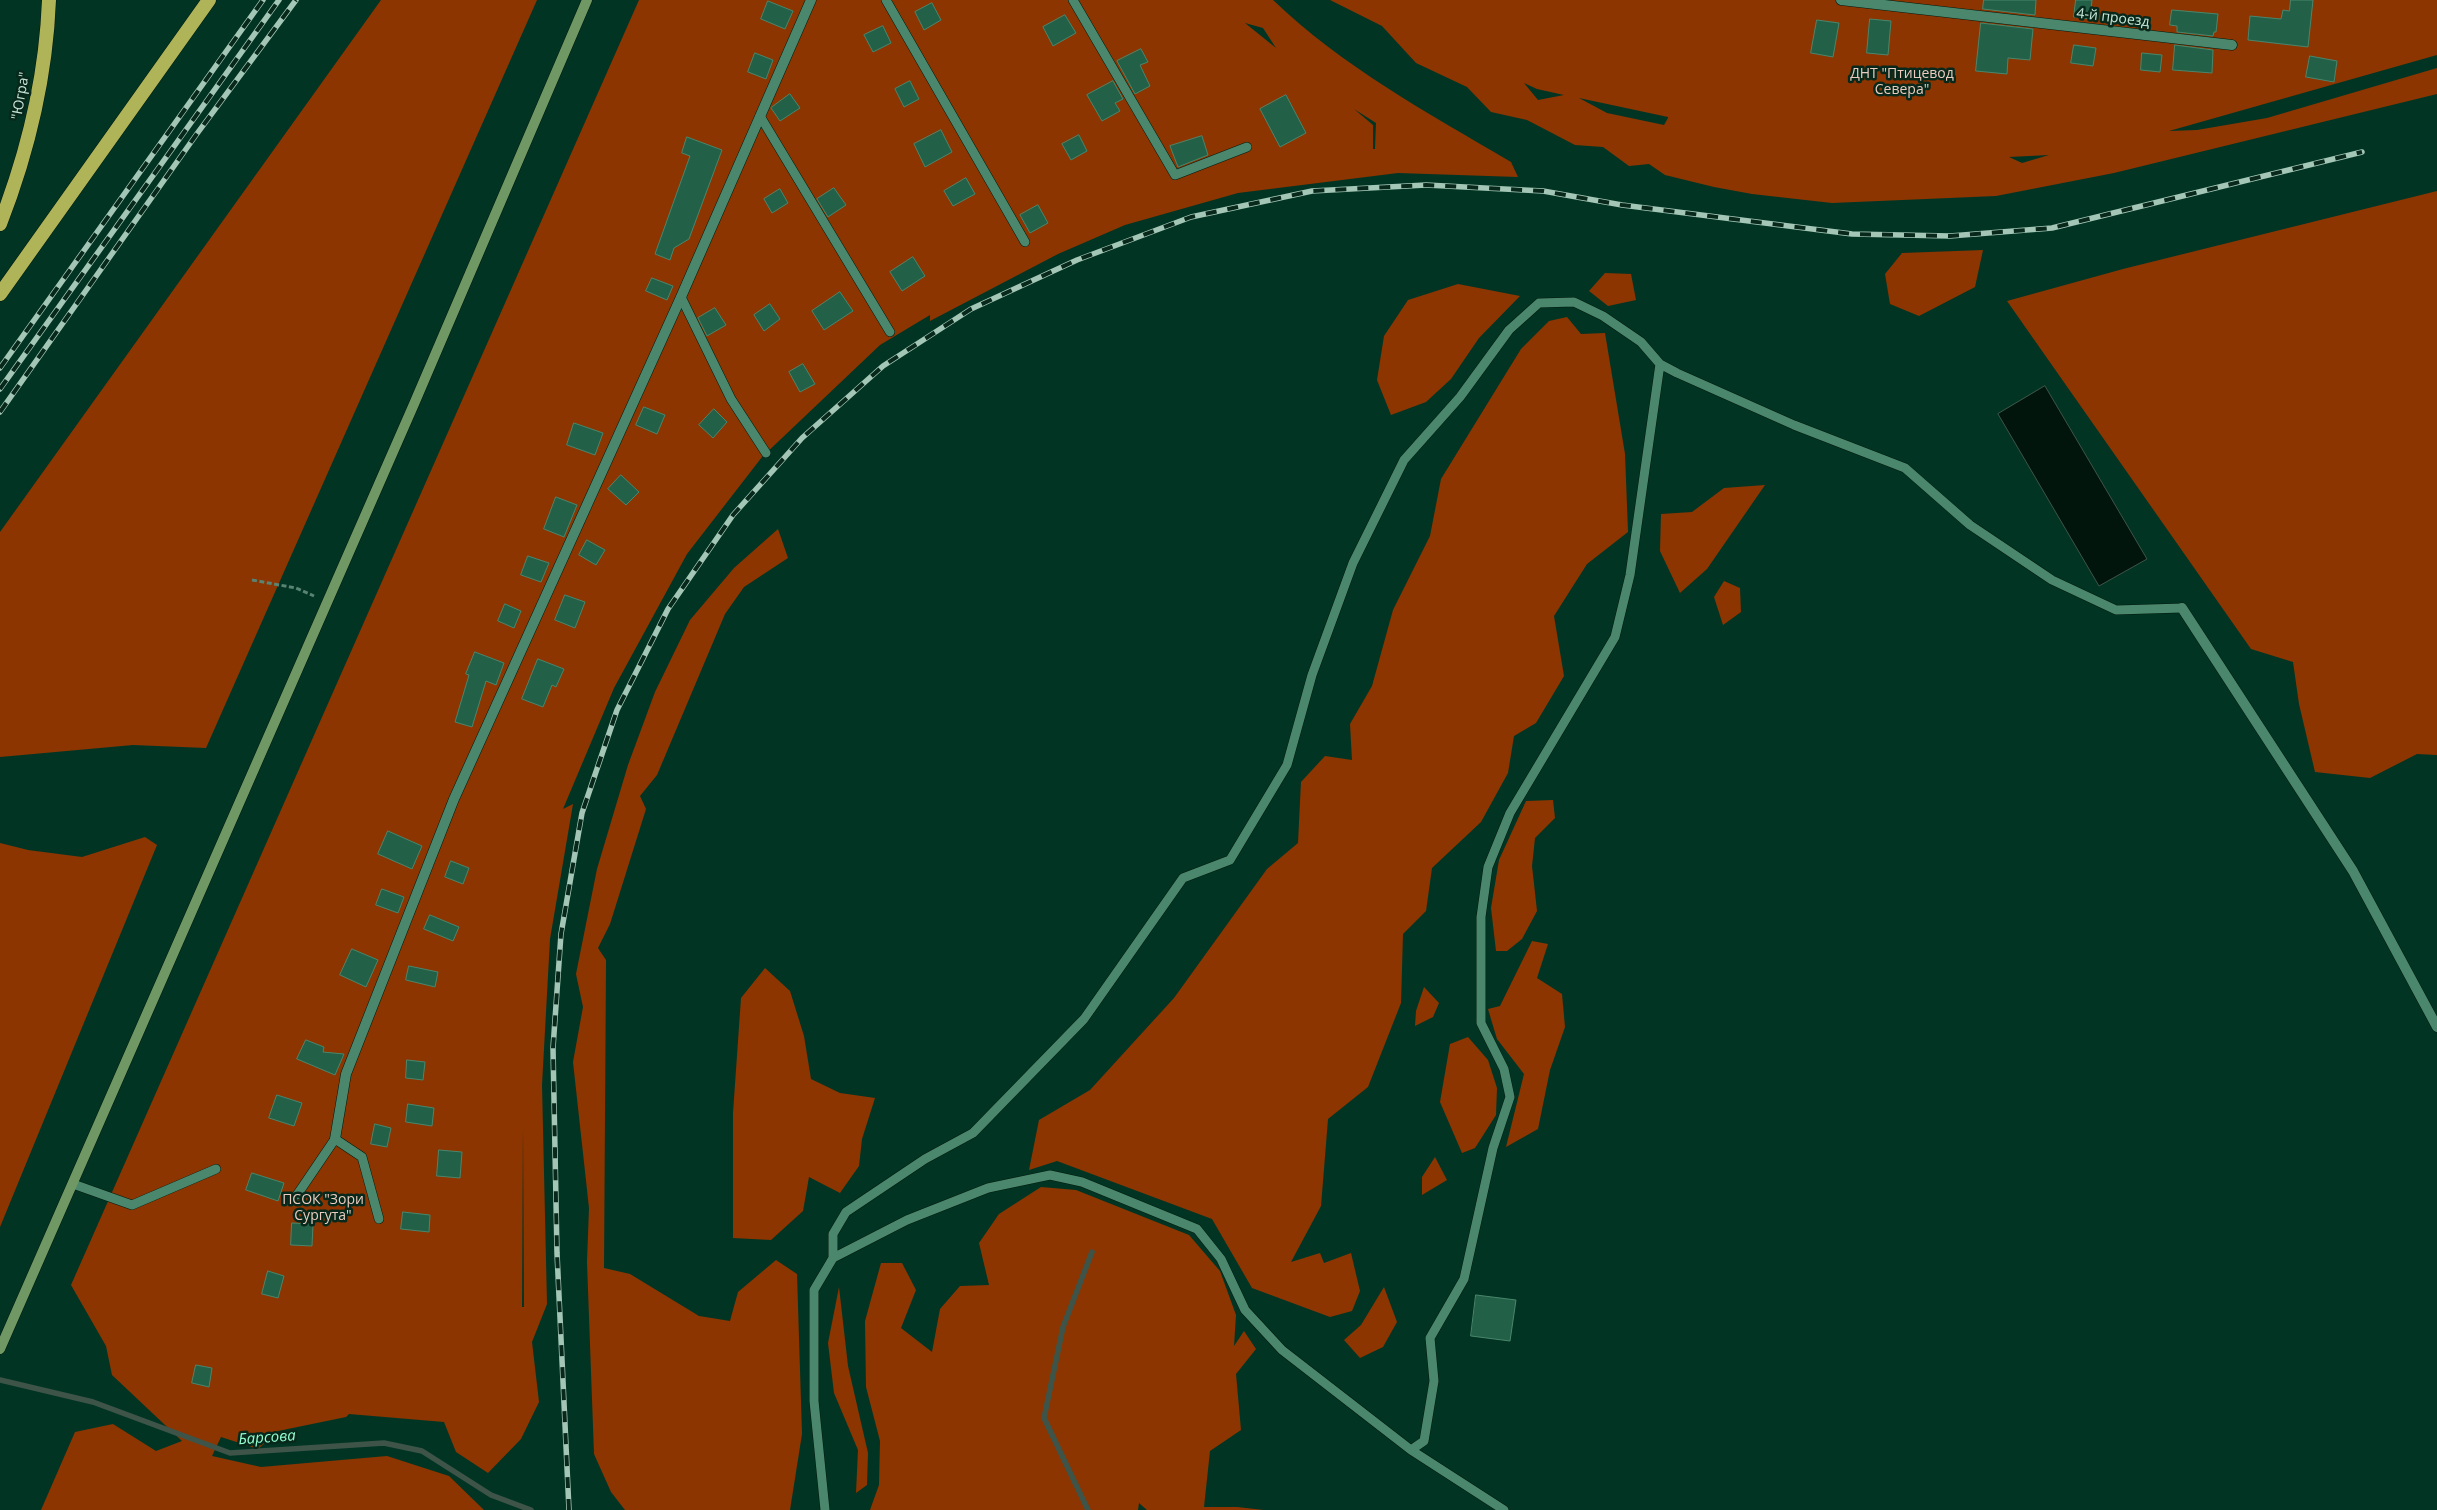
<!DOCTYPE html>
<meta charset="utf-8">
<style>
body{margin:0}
canvas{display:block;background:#013423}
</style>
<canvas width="2437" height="1510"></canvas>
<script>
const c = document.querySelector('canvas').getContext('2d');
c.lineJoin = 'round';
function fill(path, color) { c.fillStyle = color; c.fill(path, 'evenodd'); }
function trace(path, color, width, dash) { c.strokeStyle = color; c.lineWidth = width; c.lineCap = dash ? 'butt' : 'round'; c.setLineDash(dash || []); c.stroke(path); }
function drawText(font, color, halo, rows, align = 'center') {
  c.font = font + ' "Open Sans",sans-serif'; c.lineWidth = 5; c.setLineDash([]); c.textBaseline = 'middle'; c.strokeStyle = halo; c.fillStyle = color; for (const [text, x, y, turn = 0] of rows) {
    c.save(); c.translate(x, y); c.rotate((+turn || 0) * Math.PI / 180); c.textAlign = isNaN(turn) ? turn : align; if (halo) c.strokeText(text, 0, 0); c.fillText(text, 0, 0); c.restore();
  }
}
fill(new Path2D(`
 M381,0h156l-331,748 -73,-3 -133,12v-225z
 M639,0h634c70,67 155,113 238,162l7,15 -120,-4 -160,20 -113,32 -67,29 -128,67v-6l-50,30 -118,112 -75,97 -73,134 -51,121 10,-5 -23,135 -8,146 5,219 -15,38 7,60 -18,37 -33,34 -32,-21 -12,-30 -95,-8 -3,3 -68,14 -20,18 -37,-12 -9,19 49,11 126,-11 62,20 35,34h-443l34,-78 38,-8 43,27 26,-10 -70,-66 -6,-29 -35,-61zM1245,23l18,5 13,20zM1354,109l22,14 -1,26h-2v-24zM523,1126l1,181h-2z
 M1330,0h1107v55l-268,76 28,-1 70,-12 170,-50v26l-323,79 -118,23 -164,7 -80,-9 -38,-7 -49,-12 -16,-11 -20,2 -26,-19 -28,-2 -48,-25 -36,-8 -24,-25 -51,-24 -34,-37zM1524,83l13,6 27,6 -26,5zM1579,98l89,19v1l-4,7 -57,-12zM2049,155l-27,8 -13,-6z
 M2437,191v564l-20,-1 -47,24 -55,-6 -16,-68 -6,-42 -42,-13 -244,-348 116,-32z
 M1983,250l-8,37 -56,29 -29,-12 -5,-30 17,-21z
 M1605,273l26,1 5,26 -28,6 -19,-15z
 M1458,284l62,12 -41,42 -28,41 -25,23 -35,13 -14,-35 7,-44 24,-36z
 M1567,317l14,17 24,-1 20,121 3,78 -41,32 -33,52 10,60 -28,47 -22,13 -6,37 -27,49 -49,46 -6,43 -23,23 -2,69 -33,84 -40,32 -7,87 -30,56 29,-9 4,10 27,-10 9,38 -8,20 -22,6 -78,-29 -40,-69 -155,-58 -28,9 10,-50 51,-30 84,-92 93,-129 31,-26 3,-61 24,-26 27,4 -2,-36 22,-38 21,-76 37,-74 11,-57 80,-130 28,-28z
 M1765,485l-58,84 -27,24 -20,-42 1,-37 31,-2 32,-24z
 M778,529l10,29 -44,29 -19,27 -68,161 -17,21 6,13 -36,115 -12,24 8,12 -2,308 26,6 69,42 31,5 8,-29 38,-32 21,14 5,160 -12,76h-165l-14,-18 -17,-38 -7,-192 2,-54 -16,-146 10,-55 -7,-33 21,-105 31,-104 27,-73 35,-72 44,-52z
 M1724,581l16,7 1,24 -18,13 -9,-28z
 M1553,800l2,18 -20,20 -3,28 5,45 -15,28 -15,12h-11l-5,-43 8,-48 27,-59z
 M145,837l12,8 -157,382v-384l28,7 54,7z
 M1532,941l16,3 -11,34 25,16 3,33 -15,43 -12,59 -32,18 18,-73 -27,-35 -9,-30 12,-3z
 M765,968l25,23 14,45 7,43 29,14 35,5 -13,41 -3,27 -19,27 -31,-16 -6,34 -32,29 -38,-2v-125l8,-115z
 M1424,987l15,16 -6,14 -18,9 1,-15z
 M1468,1037l20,23 9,28 -1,27 -21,33 -13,5 -22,-51 10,-58z
 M1435,1157l12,23 -25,15v-18z
 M1041,1187l35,3 113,45 31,36 16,44 -2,31 10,-15 12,18 -20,25 5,56 -31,21 -6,56h33l27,3h-117l-8,-7 -1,7h-268l9,-25 1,-44 -14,-54 -1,-66 16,-58h21l14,27 -15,38 31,24 8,-43 20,-23 29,-1 -10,-42 20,-29z
 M839,1287l9,79 20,87 -1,32 -11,8 2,-43 -24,-57 -6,-50z
 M1384,1287l13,35 -14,25 -23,11 -16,-18 17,-15z`), '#8c3500');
const water = new Path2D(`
 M2045,386l102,173 -48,27 -101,-172z`);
fill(water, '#02150c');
trace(water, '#3e5449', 1);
trace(new Path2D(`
 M0,1380l93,22 137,51 154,-10 38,8 69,44 40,15
 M1088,1510l-44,-92 19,-91 29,-75`), '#3e5449', 5.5);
const building = new Path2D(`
 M1984,0h52l-1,15 -52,-6z
 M2076,0h16l-2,19 -16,-2z
 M2291,0h22l-5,47 -60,-7 2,-24 31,3 2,-9 6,1z
 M768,1l25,10 -8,18 -24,-10z
 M932,3l9,17 -17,10 -9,-18z
 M2172,10l46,4 -2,18h-2l-1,4 -36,-4v-6l-7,-1z
 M1065,15l11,18 -23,13 -10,-19z
 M1870,19l21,2 -3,34 -21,-2z
 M1817,20l22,3 -6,34 -22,-4z
 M1981,23l52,6 -3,31 -22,-2 -1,16 -31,-3z
 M883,26l8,17 -18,9 -9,-17z
 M2074,45l22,3 -3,18 -22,-3z
 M2175,45l38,5 -1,23 -39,-3z
 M1141,49l7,13 -8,3 10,21 -15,8 -18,-33z
 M755,53l18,7 -7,19 -18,-7z
 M2142,53l20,2 -2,17 -19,-2z
 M2310,56l27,5 -3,21 -28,-5z
 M910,81l9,18 -15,8 -9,-18z
 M1113,81l10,18 -8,4 5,8 -18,10 -15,-26z
 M790,94l10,14 -20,13 -9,-13z
 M1286,95l20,38 -26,14 -20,-38z
 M941,130l11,22 -27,15 -11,-23z
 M1079,135l8,16 -16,9 -9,-16z
 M1202,136l6,19 -30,12 -8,-21z
 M687,137l35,13 -33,89 -15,9 -4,12 -15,-6 35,-98 -8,-3z
 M966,178l9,16 -22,12 -9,-15z
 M834,188l12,17 -18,12 -11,-18z
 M780,189l8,14 -16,10 -8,-14z
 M1038,205l10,18 -18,10 -10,-18z
 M913,257l12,19 -23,15 -12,-19z
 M652,278l21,8 -6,14 -21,-9z
 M840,292l13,19 -29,19 -12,-19z
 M770,304l10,15 -16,12 -10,-16z
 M715,308l11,17 -19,11 -9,-18z
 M803,364l12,20 -15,8 -11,-20z
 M644,407l21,8 -8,19 -21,-9z
 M714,409l13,13 -14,16 -14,-13z
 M574,423l29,10 -8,22 -28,-10z
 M621,475l18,17 -13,13 -18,-16z
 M556,497l21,8 -13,32 -20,-8z
 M587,540l18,10 -9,15 -17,-10z
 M528,556l21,7 -8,19 -20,-7z
 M565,595l20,7 -10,26 -20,-8z
 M505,604l16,7 -7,17 -16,-7z
 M475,652l29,11 -8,22 -10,-4 -14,46 -17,-5 14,-47 -3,-1z
 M538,659l26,10 -8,18 -4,-2 -9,22 -21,-8z
 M388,831l34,15 -10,23 -34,-15z
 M451,861l18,7 -6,16 -18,-7z
 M382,889l22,8 -6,16 -22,-8z
 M430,915l29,12 -6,14 -29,-12z
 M352,949l26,11 -12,27 -26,-12z
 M409,966l29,6 -3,15 -29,-7z
 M306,1040l18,7 -1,5 21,2 -9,21 -38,-16z
 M407,1060l18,2 -2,18 -17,-2z
 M277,1095l25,8 -8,23 -25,-8z
 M408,1104l26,4 -2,18 -26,-4z
 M375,1124l16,4 -4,19 -16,-3z
 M439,1150l23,2 -2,26 -23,-2z
 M252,1173l32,10 -6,18 -32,-11z
 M403,1212l27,3 -1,17 -28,-3z
 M292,1223l21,1 -1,22 -21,-1z
 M268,1271l16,5 -6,22 -16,-4z
 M1476,1295l40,5 -6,41 -39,-5z
 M196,1365l16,3 -3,19 -17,-4z`);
fill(building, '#226148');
trace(building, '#49866c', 1);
const service = new Path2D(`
 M886,0l139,242
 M1073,0l102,175 72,-28
 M760,116l130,216
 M681,297l50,102 35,54
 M73,1184l59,21 84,-36
 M297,1195l38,-56 27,18 17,62
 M833,1258v-24l13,-22 79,-53 48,-26 111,-114 99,-141 47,-18 57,-95 25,-90 41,-112 51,-103 56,-63 49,-67 30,-27 35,-1 29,14 38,26 19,22 17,9 117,52 111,43 65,57 82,55 64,30 66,-2
 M1411,1450l13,-9 10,-60 -4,-43 34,-59 29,-131 17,-51 -6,-28 -23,-46v-106l7,-50 22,-54 105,-176 15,-62 30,-211
 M825,1510l-11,-109v-111l19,-32 74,-38 81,-32 62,-13 32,7 115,47 24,30 24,51 37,40 129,100 93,60`);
const minor = new Path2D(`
 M1841,0l391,45
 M2182,608l171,263 84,156
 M335,1139l11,-65 108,-275 227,-502 130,-297`);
const secondary = new Path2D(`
 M0,1349l414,-945 173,-404`);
const trunk = new Path2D(`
 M0,224c28,-72 46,-146 49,-224
 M0,294l209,-294`);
trace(service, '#001a0e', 10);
trace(minor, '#001a0e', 11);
trace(secondary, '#001a0e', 11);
trace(trunk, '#001a0e', 15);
trace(new Path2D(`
 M252,580l44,8 18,8`), '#598372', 3, [5, 2.5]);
trace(service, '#4a876c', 9);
trace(minor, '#4a876c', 10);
trace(secondary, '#709864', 10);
trace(trunk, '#b0b458', 14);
const rail = new Path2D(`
 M0,368l263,-368
 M0,389l279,-389
 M0,412l196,-277 100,-135
 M569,1510l-12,-257 -4,-205 8,-114 21,-121 35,-103 51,-101 65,-94 69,-77 81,-72 88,-57 106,-49 114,-43 121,-26 114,-6 117,6 79,14 230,29 98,2 102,-8 310,-76`);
trace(rail, '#a4c6b6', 5.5);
trace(rail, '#07281b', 4, [11]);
drawText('14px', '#c9e7d8', '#07281b', [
 ["4-й проезд",2113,18,7],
 ["\"Югра\"",21,96,-80]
]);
drawText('14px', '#ebccbf', '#07281b', [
 ["ДНТ \"Птицевод",1902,74],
 ["Севера\"",1902,90],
 ["ПСОК \"Зори",323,1200],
 ["Сургута\"",323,1216]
]);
drawText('italic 15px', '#94fdcf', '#07281b', [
 ["Барсова",267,1438,-4]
]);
</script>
